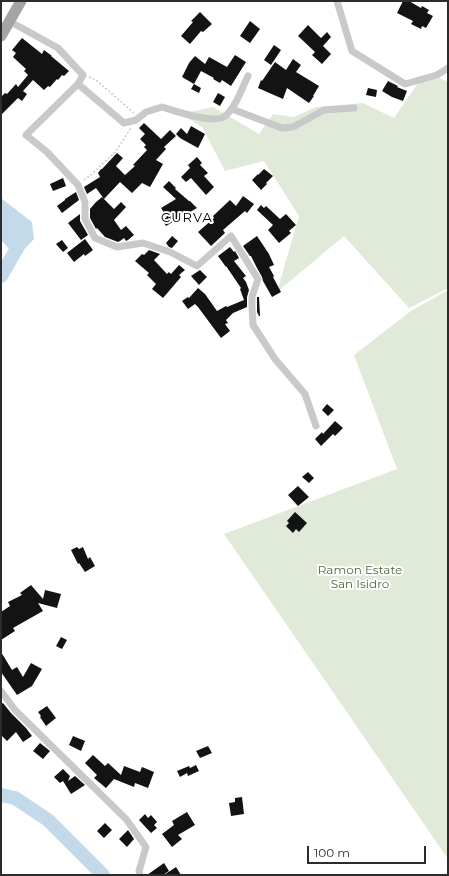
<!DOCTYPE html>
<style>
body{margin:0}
#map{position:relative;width:449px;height:876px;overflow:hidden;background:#fff;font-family:Montserrat,sans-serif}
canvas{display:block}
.frame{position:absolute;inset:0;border:2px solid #2c2c2c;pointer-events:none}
.scale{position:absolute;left:307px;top:846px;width:119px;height:18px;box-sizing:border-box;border:2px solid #2c2c2c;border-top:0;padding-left:5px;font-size:12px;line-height:14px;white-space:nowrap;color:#2c2c2c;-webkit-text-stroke:3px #fff;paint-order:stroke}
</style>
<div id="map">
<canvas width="449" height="876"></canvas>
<div class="frame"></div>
<div class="scale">100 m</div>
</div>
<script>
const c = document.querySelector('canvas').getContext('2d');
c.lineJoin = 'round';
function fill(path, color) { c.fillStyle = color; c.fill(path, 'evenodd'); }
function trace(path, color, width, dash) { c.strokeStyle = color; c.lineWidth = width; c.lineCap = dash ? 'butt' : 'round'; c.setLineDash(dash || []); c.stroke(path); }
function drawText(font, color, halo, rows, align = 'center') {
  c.font = font + ' Montserrat,sans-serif'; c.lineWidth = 4; c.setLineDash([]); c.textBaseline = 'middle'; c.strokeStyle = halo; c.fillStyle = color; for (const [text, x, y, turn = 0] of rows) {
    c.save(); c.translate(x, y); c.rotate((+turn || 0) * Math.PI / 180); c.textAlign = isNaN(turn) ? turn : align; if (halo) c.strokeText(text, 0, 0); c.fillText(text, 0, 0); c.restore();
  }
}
fill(new Path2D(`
 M440,78l8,4v206l-39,20 -65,-72 -67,56 22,-76 -35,-55 -39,10 -23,-44 -21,-13 32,-7 46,27 14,-20 21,3 22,-10 47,-4 31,15 24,-35z
 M448,290v569l-224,-325 173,-65 -43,-114 57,-44z`), '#e1ead8');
fill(new Path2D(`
 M1,198l31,24 2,17 -20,21h-5v-11l-8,-9z`), '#c3daeb');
trace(new Path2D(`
 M1,276l18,-31
 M1,795l14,3 33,22 55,55`), '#c3daeb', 14);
fill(new Path2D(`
 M403,1h6l12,7 1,-2 7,4 -2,3 6,3 -7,12 -4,-2 -1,3 -10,-5 2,-3 -16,-8z
 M200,12l12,12 -9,8 -2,-1 -11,13 -9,-8 12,-14 -2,-1z
 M250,21l10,8 -10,14 -10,-7z
 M308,25l13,13 6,-6 4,5 -8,9 8,8 -9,10 -10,-9 3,-3 -17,-16z
 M22,38l20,16 2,-4 8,6h-1l18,15 -5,5 -2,-1 -4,5 -1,-1 -7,8 -2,-1 -4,4 -11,-10 -10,11 4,3 -5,7 -4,-3 -17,17v-18l4,-4 2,1 9,-10 2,3 10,-12 -4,-4 2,-2 -13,-12 3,-4 -4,-3z
 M274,45l7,5 -10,15 -7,-5z
 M235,55l11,7 -15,24 -9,-6 -2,3 -7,-4 1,-1 -13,-7 -7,13 -12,-7 7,-14 6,-7 10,8 4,-7 18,10z
 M293,59l8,6 -5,7 23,14 -6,10h1l-5,7 -22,-15 -4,11 -25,-11 3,-8 1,1 13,-19 11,8z
 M388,81l10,5 -1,1 10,4 -4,10 -11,-4 -10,-6z
 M194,84l7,4 -2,5 -8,-4z
 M368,88l9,2 -1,7 -10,-2z
 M218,93l7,4 -5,9 -7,-4z
 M144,123l17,16 9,-9 6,6 -12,11 2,2 -10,11 7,4 -13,23 -8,-4 -10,10 -12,-11 -16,17 -8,-11 -9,6 -3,-7 16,-10 -2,-4 3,-4h1l15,-16 6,5 -7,8 9,9 10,-9 -2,-1 14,-15 -3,-3 2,-2 -6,-6 5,-5 -6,-6z
 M191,126l14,8 -7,14 -18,-10 -4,-4 5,-6 6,6z
 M197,157l5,6 -2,2 8,8 -4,3 10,11 -8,8 -15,-17 -5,4 -5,-5 9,-9 -2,-3z
 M264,169l9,7 -7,7 1,1 -6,6 -9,-10 6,-6v1z
 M63,178l3,8 -13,5 -3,-7z
 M169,181l7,7 -1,1 14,12h1l7,7 -31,18 -4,-6 5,-3 -6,-9 15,-9 -13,-12z
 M76,192l3,8 -17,13 -5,-7 8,-6v-1z
 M243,196l11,8 -7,9 -2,-2 -22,19 2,3 -14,13 -13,-14 16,-14 -1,-2 17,-16 6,6z
 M102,197l12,12 7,-7 5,5 -12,13 7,10 5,-4 8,9 -6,5 -2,1 -2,-3 -4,3 -2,1 -13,-5 -8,-9 -1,1 -6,-11v-9l5,-6z
 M261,205l3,3 2,-2 14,13 6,-5 10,11 -7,6 2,2 -12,10 -11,-13 5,-5 -16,-15z
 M80,214v7l8,14 -7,5 -13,-17z
 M172,236l6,5 -6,7 -3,-1 -3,-4z
 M257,236l12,18 5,11 -5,2 5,9 -1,1 8,15 -9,5 -9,-16 -1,-4 -5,-9 -6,-12h-1l-7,-10z
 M85,239l8,11 -8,6 -1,-2 -10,8 -7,-9z
 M62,240l6,8 -5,4 -7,-8z
 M230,247l4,5 1,-1 4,7 -5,3 12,15 -3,2 3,4 3,8 -2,7v10l-14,6 -7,7 2,3 -3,1 5,7 -9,7 -23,-31 -3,-3 -7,5 -6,-8 6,-4 1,1 9,-10 7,6 12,17 9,-5 1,1 17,-7 -4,-11 1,-1 -15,-22v1l-8,-11z
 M149,250l11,4 -6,6 13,14 2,-2 2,2 8,-9 6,5 -6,5 2,2 -18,21 -11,-9 4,-5 -9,-9 2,-2 -14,-12 7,-7 2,1z
 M200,270l7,7 -8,8 -8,-9z
 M257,297h2l1,19h-1l-2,-4z
 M327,404l7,6 -6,6 -6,-6z
 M335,421l8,7 -8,8 -2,-2 -12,12 -6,-7 7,-7 1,2z
 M308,472l6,6 -5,5 -7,-6z
 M298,486l11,11 -11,9 -10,-11z
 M295,512l12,11 -8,9 -3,-3 -3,4 -7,-7 3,-3 -2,-2z
 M77,547l2,2 4,-2 5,12 2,-2 5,9 -10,6 -6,-9 -1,1 -7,-14z
 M31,585l12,14 2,-9 16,4 -4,14 -19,-5 5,8 -30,17 2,3 -14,9v-28l9,-6 -2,-4 14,-7 -2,-2z
 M61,637l6,3 -5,9 -6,-3z
 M1,652l11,18 5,-3 6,10 8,-14 11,6 -10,17 -15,9 -16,-23z
 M3,703l8,10 15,15 6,8 -9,6 -7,-10 -9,9 -6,-6v-31z
 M47,706l9,12 -10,8 -6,-9 1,-1 -3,-4z
 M73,736l12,5 -4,10 -12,-6z
 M40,743l10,8 -7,8 -10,-8z
 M208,746l4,7 -12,5 -4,-7z
 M93,755l12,11 3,-3 13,12 3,-9 16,6 2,-5 12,5 -6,16 -13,-5 -1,4 -20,-8 -8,9 -12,-10 3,-3 -12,-12z
 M196,765l3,6 -11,5 -1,-3 -7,4 -3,-6 12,-5 1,2z
 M63,769l7,7 -2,5 7,-5 10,9 -14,9 -8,-13 -3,2 -6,-6z
 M242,797l2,17 -13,2 -2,-13 6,-1v-4z
 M187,812l8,13 -17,10 4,4 -10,8 -10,-13 12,-9 -2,-4z
 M145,814l3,4 3,-3 6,7 -3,3 3,3 -6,5 -12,-13z
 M105,823l7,7 -8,8 -7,-7z
 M128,830l6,9 -7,8 -8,-8z
 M164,863l5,8 -6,4h-16z
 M176,867l5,8h-17z`), '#131313');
trace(new Path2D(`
 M89,77l7,3 38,33
 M84,180l8,-6 24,-23 15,-23`), '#c9c9c9', 1.5, [2, 2]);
trace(new Path2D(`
 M337,1l15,50 53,33 32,-9 11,-7
 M9,21l49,27 25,27 -5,9 -52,51 21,17 31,33 7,17v17l10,19 22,9 26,-4 27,9 27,14 34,-30 27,43 -6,18v10l1,18 22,34 30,35 11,32
 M78,84l46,39 12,-3 10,-8 16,-5c13,4 53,18 63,9 11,-9 17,-28 23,-40
 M232,109l50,19 11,-1 31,-17 30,-2
 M1,691l14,19 111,109 20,28 -7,24 1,4`), '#c9c9c9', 7);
trace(new Path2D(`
 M1,36l20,-35`), '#a4a4a4', 11);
drawText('12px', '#4c6838', '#fff', [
 ["Ramon Estate",360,570],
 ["San Isidro",360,584]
]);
c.letterSpacing = '1px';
drawText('13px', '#000', '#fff', [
 ["CURVA",187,218]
]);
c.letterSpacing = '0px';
</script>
